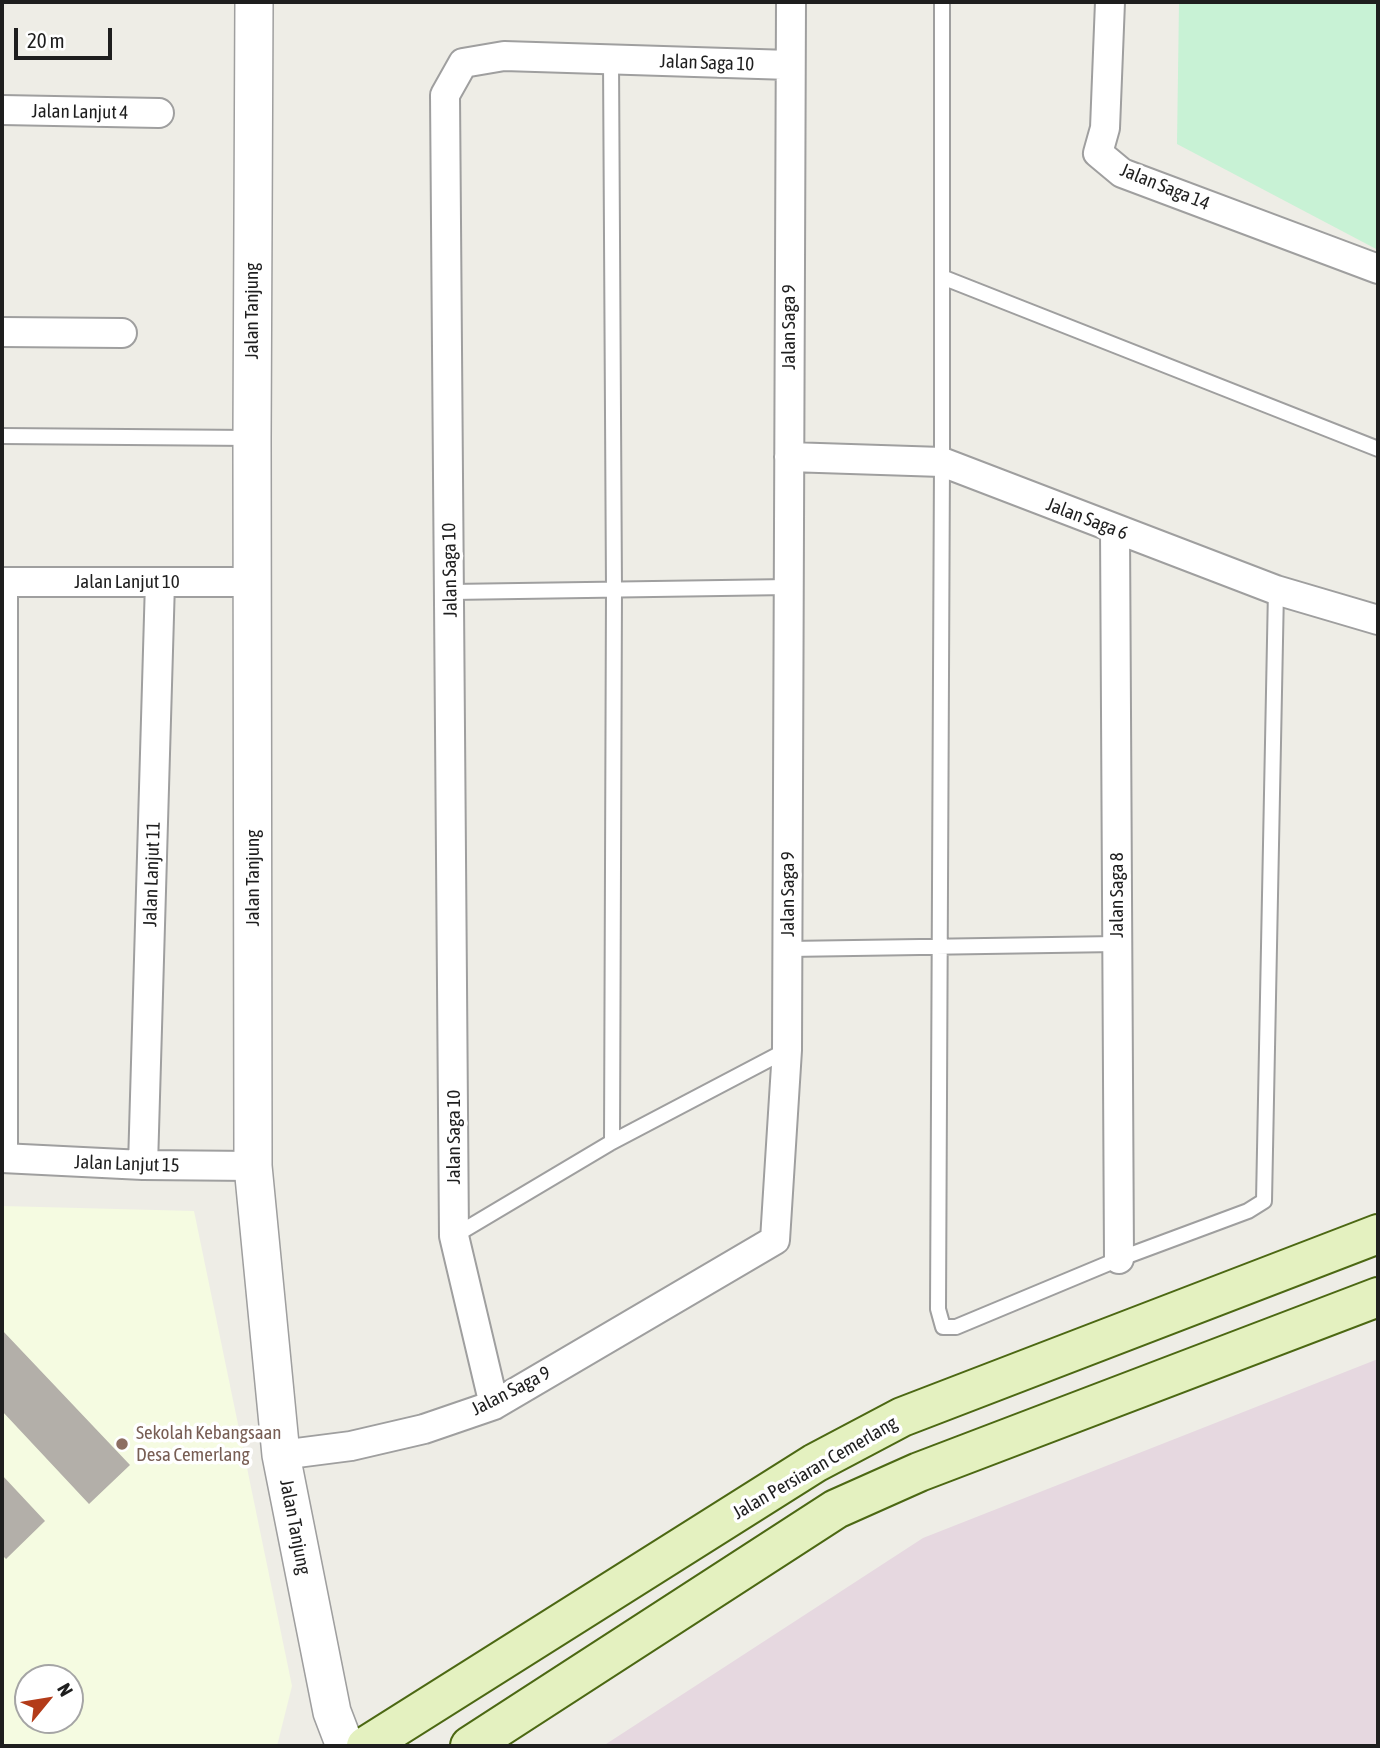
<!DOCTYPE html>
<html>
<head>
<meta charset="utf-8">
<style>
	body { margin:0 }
	#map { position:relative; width:1380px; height:1748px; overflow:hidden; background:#eeede6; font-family:"Asap Condensed",sans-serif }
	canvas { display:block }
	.frame { position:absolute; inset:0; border:4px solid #1e1e1e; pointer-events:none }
	.north { position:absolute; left:14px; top:1664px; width:70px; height:70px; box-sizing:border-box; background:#fff; border:2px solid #a5a5a5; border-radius:50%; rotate:60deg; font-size:19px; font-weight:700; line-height:28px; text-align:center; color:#1e1e1e }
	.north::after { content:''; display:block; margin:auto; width:24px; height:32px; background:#b33b19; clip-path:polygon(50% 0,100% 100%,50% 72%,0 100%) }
	.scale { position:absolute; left:14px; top:28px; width:98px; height:32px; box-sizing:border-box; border:4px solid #1e1e1e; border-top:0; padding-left:9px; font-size:21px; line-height:24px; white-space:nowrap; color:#1e1e1e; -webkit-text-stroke:5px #fff; paint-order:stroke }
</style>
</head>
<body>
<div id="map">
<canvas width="1380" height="1748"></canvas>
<div class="frame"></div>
<div class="north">N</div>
<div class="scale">20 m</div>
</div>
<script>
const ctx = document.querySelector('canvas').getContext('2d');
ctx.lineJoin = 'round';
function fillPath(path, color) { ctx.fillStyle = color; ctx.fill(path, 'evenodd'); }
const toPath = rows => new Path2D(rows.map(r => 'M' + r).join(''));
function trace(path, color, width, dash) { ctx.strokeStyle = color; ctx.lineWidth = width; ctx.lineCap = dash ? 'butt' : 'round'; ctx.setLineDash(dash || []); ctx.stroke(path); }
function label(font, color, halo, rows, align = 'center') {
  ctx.font = font + ' "Asap Condensed",sans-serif'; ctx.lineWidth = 7; ctx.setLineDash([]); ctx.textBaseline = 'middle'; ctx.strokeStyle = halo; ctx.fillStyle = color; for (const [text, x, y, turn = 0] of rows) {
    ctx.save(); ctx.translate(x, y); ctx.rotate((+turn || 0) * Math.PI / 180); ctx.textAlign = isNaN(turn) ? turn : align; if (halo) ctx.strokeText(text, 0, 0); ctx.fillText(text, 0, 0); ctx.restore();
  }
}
const industrial = toPath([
	[1378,1359,1378,1746,603,1746,923,1538]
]);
const education = toPath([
	[2,1206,194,1211,292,1686,277,1746,2,1746],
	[28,1678,70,1678,70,1720,28,1720]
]);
const park = toPath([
	[1179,2,1378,2,1378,250,1177,144]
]);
const building = toPath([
	[2,1330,130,1465,89,1504,2,1411],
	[2,1475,45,1521,6,1559,2,1555]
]);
const service = toPath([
	[942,2,942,462,938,1309,943,1327,956,1327,1119,1259,1248,1211,1264,1201,1276,590],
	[611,60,614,590,612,1142],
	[942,277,1378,449],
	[2,436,252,438],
	[10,582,10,1159],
	[451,592,789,587],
	[788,949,1117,944],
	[454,1236,612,1142,787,1050]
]);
const minor = toPath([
	[1110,2,1105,128,1098,153,1122,173,1378,269],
	[2,110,159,113],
	[2,332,122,333],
	[789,457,942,462,1276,590,1378,620],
	[1115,530,1119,1259],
	[2,582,253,582],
	[2,1158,143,1165,253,1166],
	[143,1165,160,582],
	[494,1405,454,1236,445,95,463,63,504,56,790,65],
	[281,1455,351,1446,424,1429,494,1405,775,1240,787,1050,791,2]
]);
const tertiary = toPath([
	[254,2,252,438,253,1166,281,1455,332,1712,345,1746]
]);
const secondary = toPath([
	[366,1746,815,1463,902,1417,1378,1234],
	[470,1746,836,1509,919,1472,1378,1297]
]);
const markers = [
	[122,1444,7,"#8d6e63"]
];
const streetNames = [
	["Jalan Saga 10",707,63,2],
	["Jalan Lanjut 4",80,112,1],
	["Jalan Saga 14",1165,187,22],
	["Jalan Tanjung",252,311,-90],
	["Jalan Saga 9",789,327,-90],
	["Jalan Saga 6",1087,519,21],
	["Jalan Saga 10",450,570,-91],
	["Jalan Lanjut 10",127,582],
	["Jalan Lanjut 11",152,874,-88],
	["Jalan Tanjung",253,878,-90],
	["Jalan Saga 9",788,894,-90],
	["Jalan Saga 8",1117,895,-90],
	["Jalan Saga 10",454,1137,-90],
	["Jalan Lanjut 15",127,1164,2],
	["Jalan Saga 9",511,1391,-27],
	["Jalan Persiaran Cemerlang",815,1468,-30],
	["Jalan Tanjung",295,1527,79]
];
const educationNames = [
	["Sekolah Kebangsaan",136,1433],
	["Desa Cemerlang",136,1455]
];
fillPath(industrial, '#e6d8e0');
fillPath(education, '#f5fbe1');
fillPath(park, '#c8f2d5');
fillPath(building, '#b3afa9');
trace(service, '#9f9f9f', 18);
trace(minor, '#9f9f9f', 32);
trace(tertiary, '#9f9f9f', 40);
trace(secondary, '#4c6813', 42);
trace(service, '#fff', 14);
trace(minor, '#fff', 28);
trace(tertiary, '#fff', 37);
trace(secondary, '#e4f1c0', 38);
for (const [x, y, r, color] of markers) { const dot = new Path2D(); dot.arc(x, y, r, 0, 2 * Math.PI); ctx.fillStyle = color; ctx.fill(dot); trace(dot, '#fff', 2.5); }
label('19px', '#1e1e1e', '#fff', streetNames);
label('19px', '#785e54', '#fff', educationNames, 'left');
</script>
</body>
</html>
